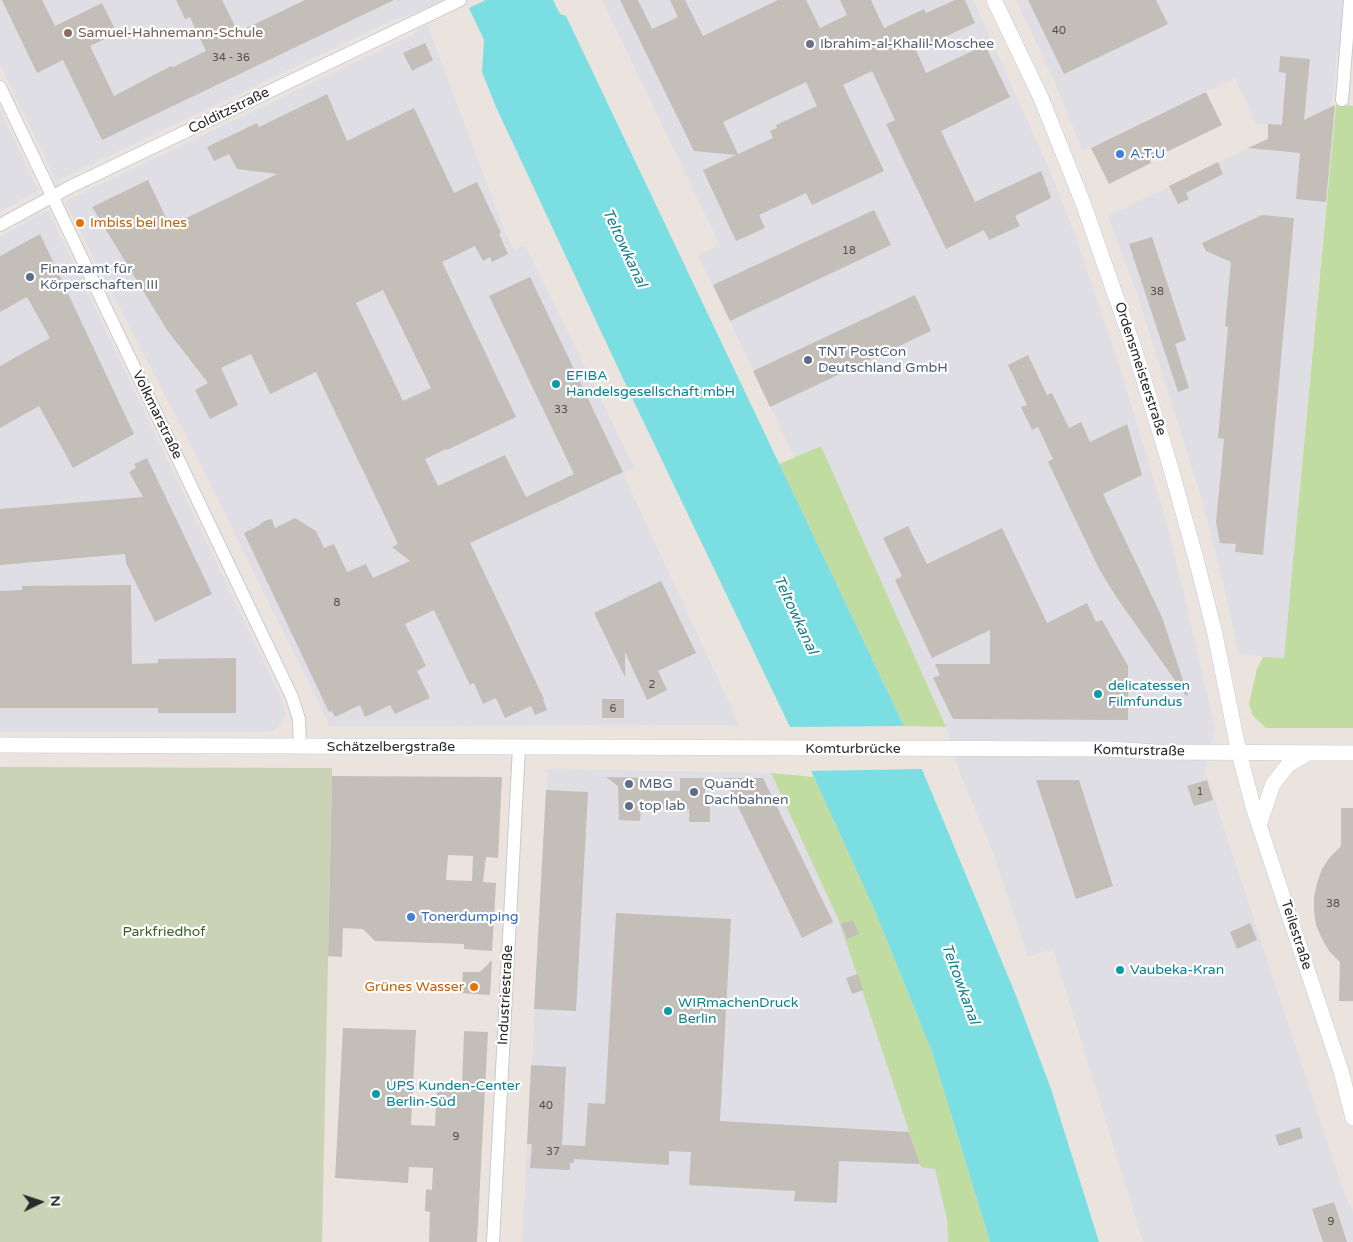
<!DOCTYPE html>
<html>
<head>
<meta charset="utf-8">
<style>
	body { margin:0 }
	#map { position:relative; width:1353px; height:1242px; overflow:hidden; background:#ebe3de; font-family:"Varela Round",sans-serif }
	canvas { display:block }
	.north { position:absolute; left:15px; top:1177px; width:50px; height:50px; -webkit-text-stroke:4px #fff; paint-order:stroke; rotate:86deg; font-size:14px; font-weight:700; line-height:20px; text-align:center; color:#2a2a2a }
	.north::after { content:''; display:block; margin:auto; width:18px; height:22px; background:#2a2a2a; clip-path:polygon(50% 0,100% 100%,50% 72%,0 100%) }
</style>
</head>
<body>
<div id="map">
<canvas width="1353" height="1242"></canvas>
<div class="north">N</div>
</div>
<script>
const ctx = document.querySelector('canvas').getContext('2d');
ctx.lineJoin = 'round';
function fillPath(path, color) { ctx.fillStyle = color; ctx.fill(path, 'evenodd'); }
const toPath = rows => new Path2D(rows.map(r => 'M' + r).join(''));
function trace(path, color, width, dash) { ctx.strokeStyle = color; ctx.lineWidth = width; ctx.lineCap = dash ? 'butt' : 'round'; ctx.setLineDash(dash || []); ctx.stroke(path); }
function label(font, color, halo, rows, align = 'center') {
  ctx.font = font + ' "Varela Round",sans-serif'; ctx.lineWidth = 4.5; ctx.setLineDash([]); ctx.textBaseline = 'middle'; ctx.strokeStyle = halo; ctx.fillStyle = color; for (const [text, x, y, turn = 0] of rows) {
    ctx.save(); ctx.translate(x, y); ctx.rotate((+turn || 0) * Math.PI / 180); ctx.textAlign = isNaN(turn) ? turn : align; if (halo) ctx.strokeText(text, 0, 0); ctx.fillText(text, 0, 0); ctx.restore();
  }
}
const industrial = toPath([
	[0,0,443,0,415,13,393,20,56,181,0,64],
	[602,0,973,0,1048,167,1075,235,1121,372,1168,527,1215,728,1205,771,1329,1148,1346,1198,1353,1210,1353,1242,1143,1242,1053,949,1028,957,991,847,959,771,946,727,821,446,795,458,698,255,720,245],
	[1016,0,1345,0,1341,52,1337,52,1332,101,1332,106,1335,105,1284,659,1239,654,1220,569,1200,493,1138,296,1108,216,1268,139,1268,125,1256,123,1235,78,1083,151,1054,80],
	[427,24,505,232,514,250,525,245,635,469,623,474,738,722,738,727,722,725,330,726,191,445,66,204,68,200,412,35],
	[0,109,38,190,0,212],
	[46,211,49,212,283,702,285,716,280,725,273,731,262,732,0,732,0,237],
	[548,769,771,773,839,921,935,1168,947,1219,948,1242,522,1242]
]);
const green = toPath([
	[1336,105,1353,106,1353,728,1266,728,1253,716,1249,704,1257,669,1263,657,1284,658],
	[821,446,946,727,904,726,779,464],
	[771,773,814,777,875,911,932,1052,990,1242,948,1242,947,1219,935,1169,921,1167,839,921]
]);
const cemetery = toPath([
	[0,767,332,768,322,1242,0,1242]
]);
const water = toPath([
	[465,0,553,0,560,14,566,16,904,726,1015,993,1051,1089,1099,1242,990,1242,932,1052,875,911,814,777,634,402,496,107,482,72,484,40]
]);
const pier = toPath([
	[462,0,486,0,467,9],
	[906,726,924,769,808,771,787,727]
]);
const building = toPath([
	[2,0,42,0,55,26,102,3,117,33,90,46,114,96,171,66,173,67,206,51,190,17,185,19,176,0,222,0,238,32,305,0,394,0,102,140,63,60,37,73],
	[620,0,638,0,652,29,678,17,670,0,685,0,703,36,778,0,806,0,820,28,847,15,840,0,871,0,884,28,924,9,926,13,955,0,965,0,975,23,916,50,926,73,985,45,1010,97,941,131,975,202,1041,171,1051,198,1015,216,1020,226,989,240,984,230,946,249,886,124,895,120,872,71,843,85,884,171,812,205,806,193,759,215,765,228,736,241,703,170,736,155,694,151],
	[806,82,817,106,776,125,777,128,770,131,773,138,738,154,723,122],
	[1028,0,1156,0,1168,24,1064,74],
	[425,43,433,60,412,71,403,53],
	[1280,56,1310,59,1304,120,1335,105,1326,202,1296,199,1300,153,1248,148,1268,139,1268,124,1282,125,1286,73,1279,72],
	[1206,92,1222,125,1150,160,1151,163,1109,184,1091,148],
	[327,94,347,141,414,108,454,193,477,182,501,233,499,234,508,254,492,262,490,257,483,261,475,246,442,262,516,417,447,450,446,449,425,459,438,486,505,455,526,497,574,474,489,296,530,277,623,472,470,543,544,699,543,700,547,710,535,715,531,706,505,718,496,698,483,704,474,683,470,685,434,610,405,624,426,666,417,671,430,698,395,714,390,705,365,717,360,705,335,717,332,711,329,712,244,533,258,526,264,521,272,519,275,528,295,518,316,531,324,548,334,544,347,572,366,564,373,578,410,561,392,547,398,544,316,372,270,394,251,354,221,368,238,405,210,419,195,390,208,383,167,330,92,207,148,180,170,226,277,174,237,169,229,154,214,161,207,147,257,123,259,127],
	[383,290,431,388,403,401,356,303],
	[1218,162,1223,174,1186,193,1189,199,1178,204,1169,186],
	[874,210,891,245,730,321,713,285],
	[1262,215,1294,218,1263,555,1235,552,1236,544,1220,543,1216,522,1224,439,1218,438,1228,327,1225,326,1231,262,1206,251,1202,243],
	[40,234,134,434,73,468,39,406,0,428,0,366,50,338,27,297,0,312,0,256],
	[1152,237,1186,340,1175,344,1189,388,1178,392,1129,244],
	[915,295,931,331,770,407,753,371],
	[1028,355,1047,395,1052,393,1069,428,1081,422,1090,442,1127,424,1142,475,1103,494,1162,617,1188,695,1186,696,1117,598,1099,569,1048,462,1053,459,1038,427,1032,430,1021,407,1027,405,1008,365],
	[147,458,212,594,155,622,126,563,125,554,0,565,0,509,143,497,129,472,136,468,134,464],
	[908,526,927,564,1002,528,1047,623,1087,603,1096,622,1102,620,1128,666,1128,720,953,719,933,678,940,675,935,664,990,664,990,630,932,658,895,580,902,576,883,538],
	[661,581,696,653,658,671,667,690,647,700,625,652,625,677,594,613],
	[131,585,132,664,158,663,158,659,236,658,236,713,158,713,158,708,0,708,0,591,22,590,22,586],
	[602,699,624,699,624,718,602,718],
	[332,776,502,777,498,858,486,857,483,882,496,883,492,951,464,949,464,944,375,941,363,929,343,928,342,957,328,956],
	[448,855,473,856,472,881,446,880],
	[606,777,650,778,650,791,680,791,680,778,705,778,705,807,710,800,710,822,689,822,689,809,641,808,640,821,619,820,618,786],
	[724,778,763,778,833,922,802,938],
	[1036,780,1079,780,1113,886,1076,899],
	[1207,780,1213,800,1194,806,1187,786],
	[546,790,588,792,576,1011,534,1009],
	[1341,808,1353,808,1353,1001,1339,1001,1340,962,1329,951,1322,939,1316,925,1314,911,1314,897,1317,883,1322,869,1330,857,1341,846],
	[616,913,731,919,720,1121,909,1132,920,1164,839,1161,837,1203,794,1201,795,1191,689,1185,691,1152,669,1151,669,1165,574,1159,574,1163,570,1163,570,1170,530,1168,532,1144,527,1144,531,1065,566,1067,562,1145,585,1146,588,1103,605,1104],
	[853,920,859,934,847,939,841,924],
	[1250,923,1257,940,1237,949,1230,932],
	[492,960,490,995,461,993,463,972,480,972],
	[858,974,863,990,852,994,846,978],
	[343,1028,416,1030,411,1125,435,1126,437,1083,462,1084,464,1031,488,1032,477,1242,429,1242,430,1212,425,1211,426,1189,432,1190,433,1168,409,1167,408,1183,335,1178],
	[1300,1127,1303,1138,1279,1146,1275,1135],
	[1334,1202,1347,1242,1323,1242,1312,1209]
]);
const minor = toPath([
	[0,87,292,697,299,719,300,747],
	[1342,100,1350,0],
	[0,225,70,187,460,0],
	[493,1242,519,747]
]);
const tertiary = toPath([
	[994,0,1041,98,1083,203,1135,351,1169,462,1196,559,1215,634,1239,753,1254,810,1341,1071,1353,1118],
	[0,745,1111,749,1153,752,1353,753],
	[1259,825,1273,784,1288,765,1306,754]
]);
const markers = [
	[68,33,5,"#8d6e63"],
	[810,44,5,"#6b7280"],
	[1120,154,5,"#3f7fe0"],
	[80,223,5,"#e8710a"],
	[30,277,5,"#5c6f8a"],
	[808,360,5,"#5c6f8a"],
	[556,384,5,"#0f9aa8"],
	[1098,694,5,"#0f9aa8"],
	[629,784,5,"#5c6f8a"],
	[694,792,5,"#5c6f8a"],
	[629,806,5,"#5c6f8a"],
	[411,917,5,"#3f7fe0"],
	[1120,970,5,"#0f9aa8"],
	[474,987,5,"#e8710a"],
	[668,1011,5,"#0f9aa8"],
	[376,1094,5,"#0f9aa8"]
];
const numberNames = [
	["40",1059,31],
	["34 - 36",231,58],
	["18",849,251],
	["38",1157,292],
	["33",561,410],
	["8",337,603],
	["2",652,685],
	["6",613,709],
	["1",1200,792],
	["38",1333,904],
	["40",546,1106],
	["9",456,1137],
	["37",553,1152],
	["9",1331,1222]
];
const educationNames = [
	["Samuel-Hahnemann-Schule",78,33]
];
const worshipNames = [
	["Ibrahim-al-Khalil-Moschee",820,44]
];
const streetNames = [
	["Colditzstraße",229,111,-26],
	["Ordensmeisterstraße",1140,369,72],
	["Volkmarstraße",157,415,64],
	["Schätzelbergstraße",391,747],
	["Komturbrücke",853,749],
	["Komturstraße",1139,751,1],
	["Teilestraße",1296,935,72],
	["Industriestraße",506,995,-87]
];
const shopNames = [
	["A.T.U",1130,154],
	["Tonerdumping",421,917]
];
const foodNames = [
	["Imbiss bei Ines",90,223],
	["Grünes Wasser",464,987,"right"]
];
const serviceNames = [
	["Finanzamt für",40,269],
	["Körperschaften III",40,285],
	["TNT PostCon",818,352],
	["Deutschland GmbH",818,368],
	["MBG",639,784],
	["Quandt",704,784],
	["Dachbahnen",704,800],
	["top lab",639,806]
];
const cultureNames = [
	["EFIBA",566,376],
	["Handelsgesellschaft mbH",566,392],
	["delicatessen",1108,686],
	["Filmfundus",1108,702],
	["Vaubeka-Kran",1130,970],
	["WIRmachenDruck",678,1003],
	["Berlin",678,1019],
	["UPS Kunden-Center",386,1086],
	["Berlin-Süd",386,1102]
];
const parkNames = [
	["Parkfriedhof",164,932]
];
const waterNames = [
	["Teltowkanal",624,248,65],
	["Teltowkanal",795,615,65],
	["Teltowkanal",960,984,70]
];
fillPath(industrial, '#dedee4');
fillPath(green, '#c1dca0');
fillPath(cemetery, '#cbd3b7');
fillPath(water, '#7bdee3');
fillPath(pier, '#ebe3de');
fillPath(building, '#c4beb9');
trace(minor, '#c5cbd3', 14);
trace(tertiary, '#c5cbd3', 16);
trace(minor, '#fff', 12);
trace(tertiary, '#fff', 15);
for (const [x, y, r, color] of markers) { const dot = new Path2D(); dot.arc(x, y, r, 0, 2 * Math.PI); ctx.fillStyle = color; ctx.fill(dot); trace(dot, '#fff', 2); }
label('11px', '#504f4e', null, numberNames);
label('14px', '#785e54', '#fff', educationNames, 'left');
label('14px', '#5b616d', '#fff', worshipNames, 'left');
label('14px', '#2a2a2a', '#fff', streetNames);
label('14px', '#366cbe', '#fff', shopNames, 'left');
label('14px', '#c56008', '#fff', foodNames, 'left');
label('14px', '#4e5e75', '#fff', serviceNames, 'left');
label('14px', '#0d838f', '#fff', cultureNames, 'left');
label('14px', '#3c6121', '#fff', parkNames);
label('italic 15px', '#1a808f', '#fff', waterNames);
</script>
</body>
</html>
